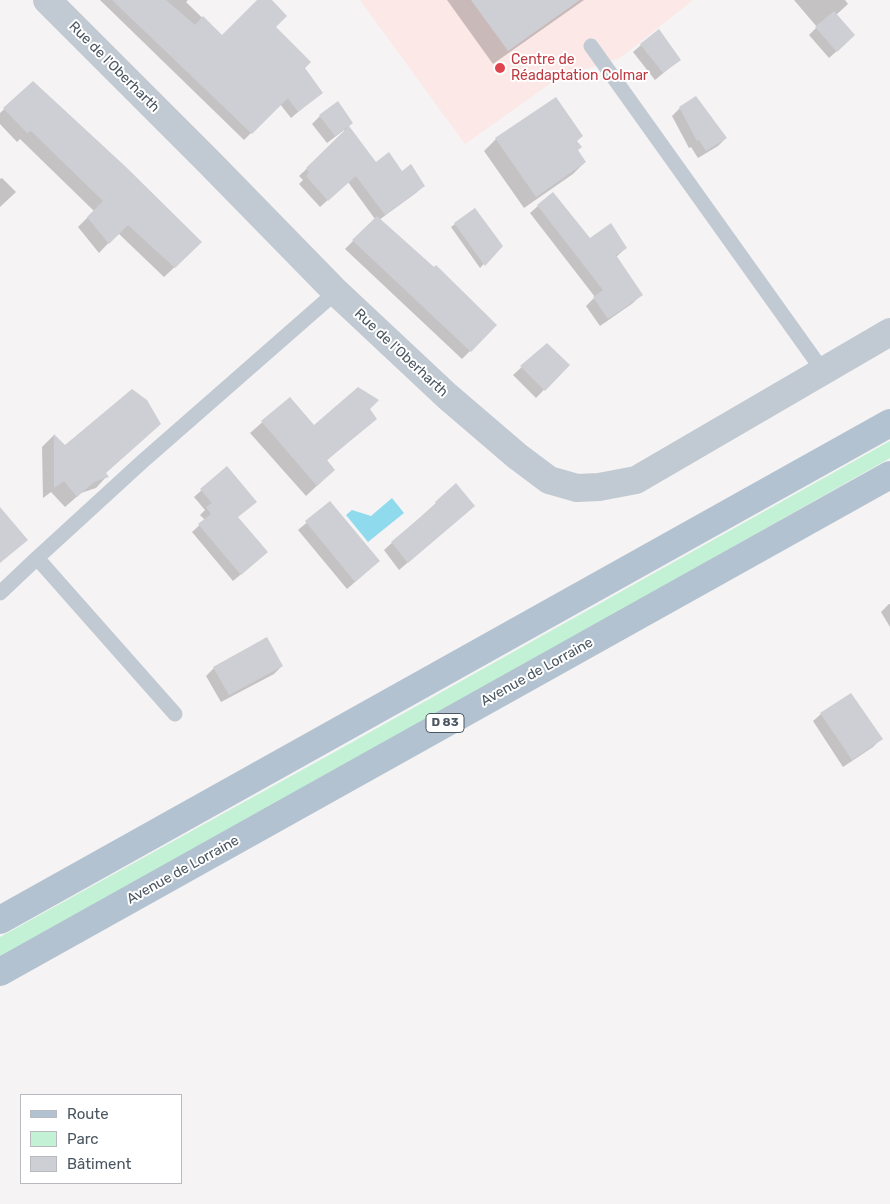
<!DOCTYPE html>
<html>
<head>
<meta charset="utf-8">
<style>
	body { margin:0 }
	#map { position:relative; width:890px; height:1204px; overflow:hidden; background:#f5f3f3; font-family:Rubik,sans-serif }
	canvas { display:block }
	.legend { position:absolute; left:20px; top:1094px; width:162px; height:90px; box-sizing:border-box; background:#fff; border:1px solid #b7bbc0; margin:0; padding:6px 9px; list-style:none; font-size:15px; color:#4a5661 }
	.legend li { display:flex; align-items:center; gap:10px; height:25px }
	.legend b { width:25px; border:1px solid #b7bbc0 }
</style>
</head>
<body>
<div id="map">
<canvas width="890" height="1204"></canvas>
<ul class="legend">
<li><b style="height:6px;background:#b3c2d1"></b>Route</li>
<li><b style="height:14px;background:#c3f1d5"></b>Parc</li>
<li><b style="height:14px;background:#cdcfd5"></b>Bâtiment</li>
</ul>
</div>
<script>
const ctx = document.querySelector('canvas').getContext('2d');
ctx.lineJoin = 'round';
function fillPath(path, color) { ctx.fillStyle = color; ctx.fill(path, 'evenodd'); }
const toPath = rows => new Path2D(rows.map(r => 'M' + r).join(''));
function trace(path, color, width, dash) { ctx.strokeStyle = color; ctx.lineWidth = width; ctx.lineCap = dash ? 'butt' : 'round'; ctx.setLineDash(dash || []); ctx.stroke(path); }
function label(font, color, halo, rows, align = 'center') {
  ctx.font = font + ' Rubik,sans-serif'; ctx.lineWidth = 4; ctx.setLineDash([]); ctx.textBaseline = 'middle'; ctx.strokeStyle = halo; ctx.fillStyle = color; for (const [text, x, y, turn = 0] of rows) {
    ctx.save(); ctx.translate(x, y); ctx.rotate((+turn || 0) * Math.PI / 180); ctx.textAlign = isNaN(turn) ? turn : align; if (halo) ctx.strokeText(text, 0, 0); ctx.fillText(text, 0, 0); ctx.restore();
  }
}
const medical = toPath([
	[360,0,693,0,620,58,558,78,465,144]
]);
const green = toPath([
	[890,441,890,458,0,961,0,937,331,754]
]);
const water = toPath([
	[392,498,404,513,368,542,346,515,352,510,371,516]
]);
const shadow = toPath([
	[100,0,188,0,186,2,222,37,259,0,270,0,274,27,322,92,291,118,280,104,244,140],
	[447,0,584,0,493,64],
	[794,0,845,0,848,4,836,15,846,43,829,58,809,35,817,27],
	[641,45,679,60,655,80,633,52],
	[33,83,191,252,164,277,118,233,99,253,78,227,94,211,20,139,17,142,0,124,0,113],
	[680,108,726,138,718,146,698,158,691,147,689,148,672,116],
	[320,116,352,123,348,127,376,164,401,172,424,185,416,193,379,220,496,325,462,359,345,249,375,219,348,182,320,207,299,184,303,180,299,176,346,132,344,130,327,143,312,124],
	[496,139,576,141,577,151,585,162,573,174,524,208,484,151],
	[2,178,16,192,0,207,0,179],
	[538,206,590,240,626,248,616,257,641,295,633,303,600,326,586,306,595,297,530,213],
	[455,224,501,246,480,268,451,227],
	[547,344,568,365,536,398,513,375],
	[290,398,314,426,368,409,375,419,326,461,322,481,306,496,250,433],
	[160,424,105,473,107,476,96,488,81,493,65,507,51,492,43,498,42,447,54,435,65,447],
	[226,468,237,518,259,559,233,581,192,532,205,520,200,515,205,510,194,497],
	[456,485,474,506,399,570,384,550],
	[330,503,370,569,347,589,298,530],
	[889,604,890,604,890,627,881,612],
	[282,666,274,674,221,702,206,676,214,668],
	[821,714,881,739,873,747,843,767,813,721]
]);
const building = toPath([
	[112,0,166,0,195,25,203,16,222,35,257,0,272,0,287,16,276,27,311,62,305,68,323,93,298,112,288,98,252,134],
	[471,0,580,0,508,51],
	[834,11,855,35,837,52,815,27],
	[659,29,681,60,663,73,640,44],
	[33,81,126,167,202,242,175,268,128,225,109,244,87,217,103,201,31,131,27,133,3,108],
	[696,96,727,138,706,151,699,140,697,141,679,107],
	[556,97,583,136,577,141,582,147,578,150,586,162,536,197,495,138],
	[338,101,353,123,335,136,319,115],
	[349,126,376,162,389,152,402,171,411,164,425,186,385,215,356,176,328,201,306,176,309,172,306,168],
	[553,192,590,238,611,223,627,248,616,255,643,295,608,319,593,297,603,290,537,205],
	[475,208,503,246,485,266,454,223],
	[377,216,434,267,436,265,497,325,471,352,352,240],
	[547,343,570,365,545,391,520,366],
	[358,387,379,400,370,409,377,419,327,460,335,470,317,486,261,421,290,397,314,425],
	[132,389,147,400,161,424,106,473,109,477,94,482,77,497,64,481,54,488,54,434,65,445],
	[227,466,257,502,238,517,268,552,241,575,198,524,211,514,206,507,212,503,200,489],
	[456,483,475,506,408,563,391,542,436,504,435,502],
	[330,501,380,561,355,582,305,521],
	[0,507,28,540,0,563],
	[267,637,283,666,229,695,213,667],
	[851,693,883,739,852,760,820,713]
]);
const service = toPath([
	[591,46,823,371],
	[0,593,37,558],
	[175,714,37,558,143,461,336,292]
]);
const minor = toPath([
	[47,0,209,162,336,292,447,396,517,456,549,480,577,488,599,487,636,480,890,332]
]);
const primary = toPath([
	[0,920,890,423],
	[0,972,890,475]
]);
const markers = [
	[500,68,6,"#e0444e"]
];
const shields = [
	[445,723,38]
];
const shieldNames = [
	["D 83",445,723]
];
const healthNames = [
	["Centre de",511,60],
	["Réadaptation Colmar",511,76]
];
const streetNames = [
	["Rue de l'Oberharth",114,67,45],
	["Rue de l'Oberharth",401,353,43],
	["Avenue de Lorraine",537,672,-29],
	["Avenue de Lorraine",183,870,-29]
];
fillPath(medical, '#fce8e6');
fillPath(green, '#c3f1d5');
fillPath(water, '#90daee');
fillPath(shadow, '#0003');
fillPath(building, '#cdcfd5');
trace(service, '#c1cad2', 15);
trace(minor, '#c1cad2', 28);
trace(primary, '#b3c2d1', 28);
for (const [x, y, r, color] of markers) { const dot = new Path2D(); dot.arc(x, y, r, 0, 2 * Math.PI); ctx.fillStyle = color; ctx.fill(dot); trace(dot, '#fff', 2); }
for (const [x, y, w] of shields) { const box = new Path2D(); box.roundRect(x - w / 2, y - 9.5, w, 19, 4); ctx.fillStyle = '#fff'; ctx.fill(box); trace(box, '#4a5661', 1); }
label('bold 12px', '#4a5661', null, shieldNames);
label('14px', '#be3a42', '#fff', healthNames, 'left');
label('14px', '#4a5661', '#fff', streetNames);
</script>
</body>
</html>
